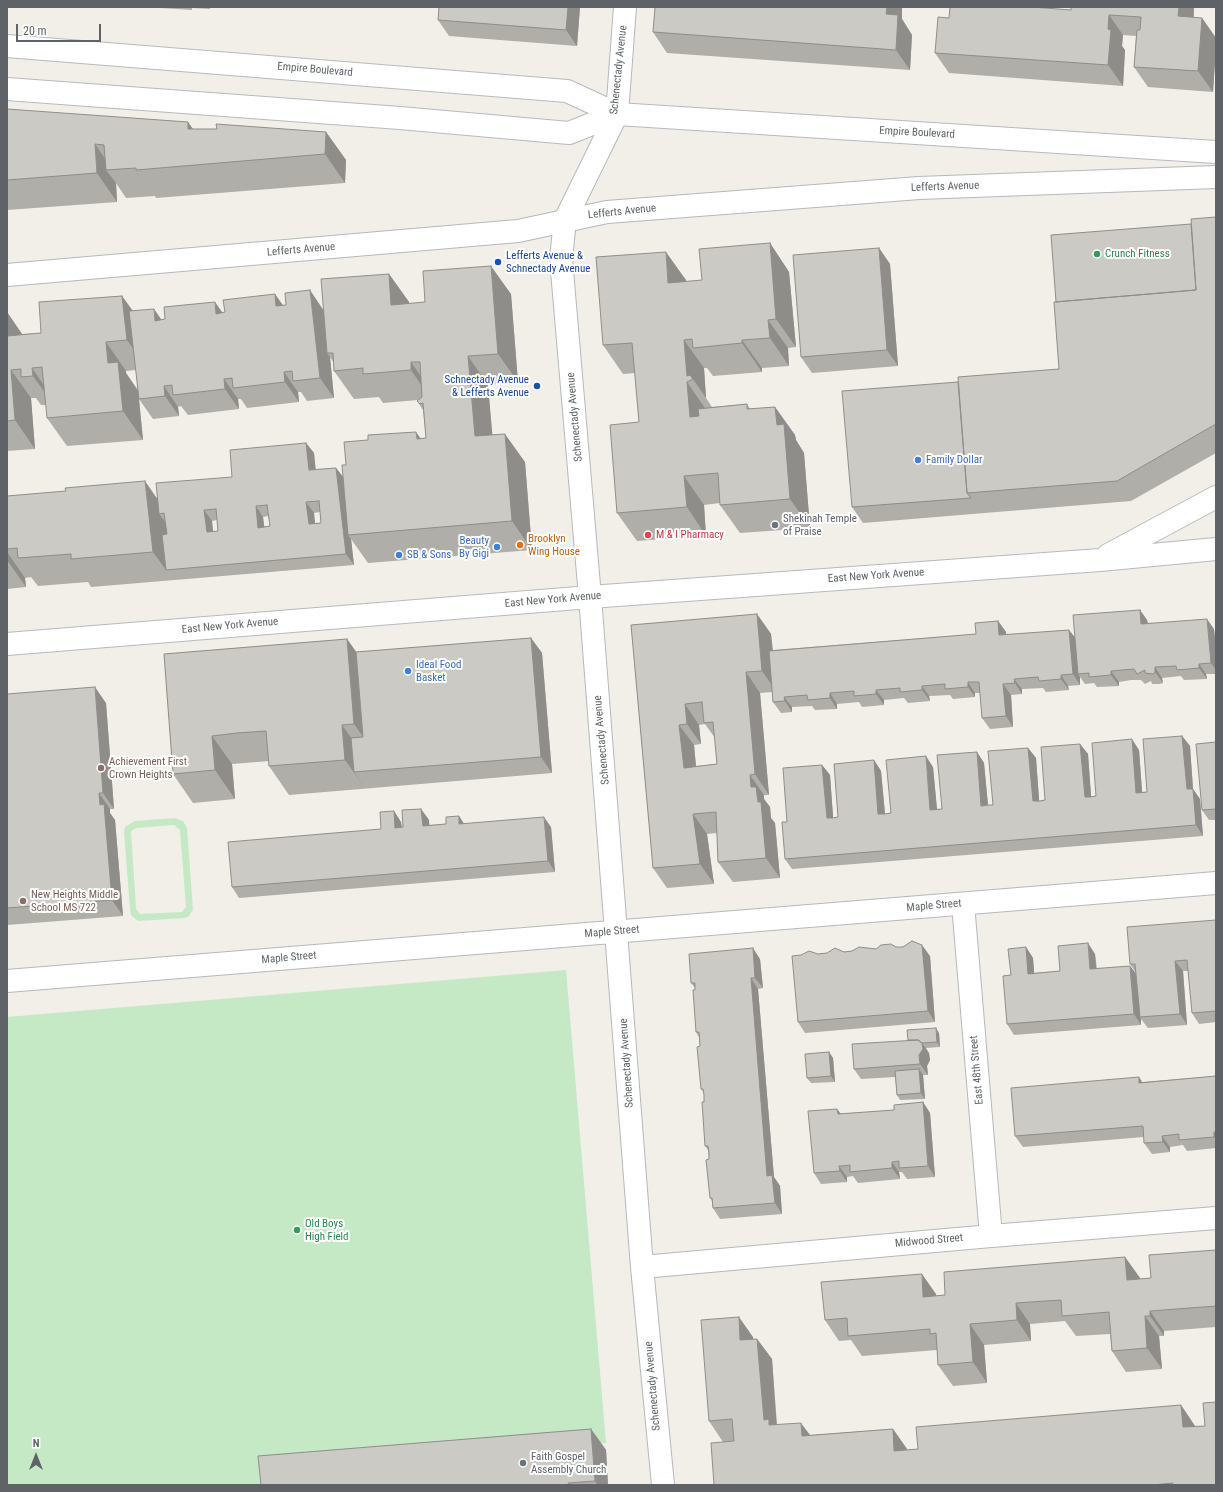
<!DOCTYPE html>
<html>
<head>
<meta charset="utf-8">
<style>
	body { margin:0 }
	#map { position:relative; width:1223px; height:1492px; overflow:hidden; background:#f1efe8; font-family:"Roboto Condensed",sans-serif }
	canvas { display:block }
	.frame { position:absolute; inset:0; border:8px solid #5f6368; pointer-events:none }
	.north { position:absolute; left:16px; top:1436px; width:40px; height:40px; -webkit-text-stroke:3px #fff; paint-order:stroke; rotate:0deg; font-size:11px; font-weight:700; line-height:16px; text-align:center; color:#5f6368 }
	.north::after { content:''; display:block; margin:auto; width:14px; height:18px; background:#5f6368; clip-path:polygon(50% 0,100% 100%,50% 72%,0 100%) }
	.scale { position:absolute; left:16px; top:24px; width:85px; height:18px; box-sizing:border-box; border:2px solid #5f6368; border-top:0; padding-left:5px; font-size:12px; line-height:14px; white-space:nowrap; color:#5f6368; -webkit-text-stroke:3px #fff; paint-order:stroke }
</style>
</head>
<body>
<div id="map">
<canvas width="1223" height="1492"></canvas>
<div class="frame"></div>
<div class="north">N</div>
<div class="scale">20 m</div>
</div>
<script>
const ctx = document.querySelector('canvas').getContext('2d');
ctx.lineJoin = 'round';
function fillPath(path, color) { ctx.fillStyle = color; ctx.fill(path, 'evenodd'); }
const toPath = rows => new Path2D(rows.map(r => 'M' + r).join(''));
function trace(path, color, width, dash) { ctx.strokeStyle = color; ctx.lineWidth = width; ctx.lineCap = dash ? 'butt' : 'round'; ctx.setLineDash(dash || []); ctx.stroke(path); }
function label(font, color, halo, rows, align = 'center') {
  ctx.font = font + ' "Roboto Condensed",sans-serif'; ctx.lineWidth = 4; ctx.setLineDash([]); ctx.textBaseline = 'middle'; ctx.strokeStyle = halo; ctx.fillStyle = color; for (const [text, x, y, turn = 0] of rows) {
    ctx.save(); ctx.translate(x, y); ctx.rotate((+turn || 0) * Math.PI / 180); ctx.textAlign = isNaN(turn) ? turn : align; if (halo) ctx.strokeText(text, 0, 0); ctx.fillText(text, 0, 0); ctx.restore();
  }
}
const green = toPath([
	[175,818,183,821,187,828,193,910,188,917,184,918,138,921,131,915,130,909,124,832,125,827,135,821],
	[174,825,180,830,186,907,182,912,140,914,136,909,131,831,136,828],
	[566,970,606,1443,268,1473,269,1485,7,1485,7,1017]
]);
const minor = toPath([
	[625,7,617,114,565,220,561,259,590,597,642,1267,663,1485],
	[7,275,518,231,607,212,919,188,1216,177],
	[963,904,991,1236],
	[7,981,1216,883],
	[642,1267,991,1236,1216,1218]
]);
const secondary = toPath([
	[7,46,567,91,617,114,1216,152],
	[7,89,400,118,569,133,617,114],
	[1108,555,1216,497],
	[7,644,590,597,1100,560,1216,549]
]);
const wall = toPath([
	[145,7,210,7,210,9,192,8,192,10],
	[439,7,580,7,577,46,449,36,438,20],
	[655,7,902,7,902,19,912,35,910,70,667,53,653,32],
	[1071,7,1216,7,1216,8,1194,7,1194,18,1202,18,1216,38,1216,47,1213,92,1148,87,1134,67,1136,36,1123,35,1122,46,1125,50,1123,86,949,73,935,53,949,18,1071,10],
	[7,109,193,129,326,132,346,160,345,183,156,198,155,196,126,198,116,183,117,202,7,210],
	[1216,217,1216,453,1131,501,863,523,852,507,958,382,1059,369,1056,302,1191,224],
	[770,243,789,272,796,347,788,348,789,366,762,368,762,372,713,376,707,368,704,368,706,398,712,407,747,404,750,409,775,407,795,435,796,440,804,453,810,528,740,533,720,505,720,503,704,505,706,536,637,541,617,513,639,422,635,373,623,374,603,345,686,280,686,282,702,280],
	[879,248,890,264,898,366,812,373,801,357],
	[389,274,409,302,409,304,511,294,518,382,488,385,492,435,525,462,532,550,368,563,351,539,354,565,91,587,88,582,38,586,31,577,25,578,26,587,7,589,7,496,158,499,232,477,306,443,314,453,315,470,336,468,343,477,346,465,421,438,426,438,423,410,417,401,418,400,383,403,379,397,354,399,334,371,334,363,330,357,334,398,307,401,301,392,298,392,299,402,247,408,241,399,238,399,239,409,188,415,181,406,178,407,179,416,153,419,139,399,139,397,143,440,67,446,47,418,46,405,41,405,36,398,31,398,35,449,7,451,7,312,22,334,41,333,122,296,133,311,162,320,225,312,275,294,283,306,323,309],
	[136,370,138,390,126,373,126,371],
	[320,512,321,523,315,523,314,513],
	[268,516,270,526,264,527,263,517],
	[217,520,218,531,213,531,212,521],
	[1140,610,1147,620,1148,623,1214,629,1216,648,1216,674,1206,674,1207,679,1184,680,1181,676,1162,678,1163,683,1160,684,1152,684,1151,681,1145,684,1141,680,1131,680,1119,682,1119,686,1097,687,1094,683,1085,684,1080,677,1080,685,1068,686,1069,690,1046,692,1043,688,1022,689,1022,694,1011,695,1013,727,990,729,982,718,980,693,975,693,975,697,953,699,950,695,929,696,930,701,908,703,904,698,884,700,884,705,862,707,859,702,837,704,837,709,815,710,812,706,792,707,792,712,781,713,773,702,772,692,760,693,769,795,764,795,764,799,770,807,771,818,775,823,780,878,733,882,718,862,717,833,707,834,714,884,667,888,653,868,631,625,757,614,771,634,773,650,976,634,998,621,1006,632,1006,635,1069,630,1075,638],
	[705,724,715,738,717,764,696,766,694,745,701,744,699,725],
	[531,638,542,653,552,773,289,795,269,766,269,761,257,762,232,764,235,799,193,803,173,774,164,654,347,639,356,652],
	[7,694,106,703,114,809,110,809,110,813,115,820,123,916,7,925],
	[1182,736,1190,746,1193,789,1200,799,1203,836,792,869,785,859,787,822,822,765,830,775,833,818,838,817,874,760,881,771,885,814,891,813,933,767,937,809,942,809,977,752,984,763,988,805,993,805,1028,748,1036,758,1039,801,1045,800,1080,744,1088,754,1091,797,1096,796,1139,750,1142,792,1147,792],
	[1216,742,1216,820,1209,820,1202,810],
	[421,809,429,820,429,825,446,824,459,816,464,824,551,827,555,872,239,898,232,887,381,829,394,811,401,822,402,827,403,827],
	[1216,920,1216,1022,1199,1024,1192,1013,1188,971,1183,971,1187,1025,1148,1028,1141,1019,1141,1025,1014,1035,1007,1024,1011,975,1026,947,1033,958,1034,973,1060,971,1095,954,1097,969,1130,966,1136,975,1136,973,1130,964],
	[896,947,930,956,935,1022,805,1033,798,1022,818,954],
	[760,959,763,988,758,989,774,1177,780,1186,782,1214,720,1219,713,1208,712,1201,710,1198,709,1159,708,1150,705,1146,704,1093,701,1089,700,1046,699,1037,696,1032,695,990,695,988,691,983],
	[939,1033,940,1047,926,1048,929,1053,930,1060,927,1066,928,1075,923,1075,925,1099,900,1100,897,1095,895,1077,861,1079,854,1069,908,1040],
	[829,1052,833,1058,835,1082,811,1083,807,1078],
	[1216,1076,1216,1148,1187,1151,1183,1145,1170,1147,1170,1152,1152,1154,1144,1143,1144,1137,1023,1147,1015,1136,1142,1082],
	[923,1102,930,1113,935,1177,907,1179,902,1172,899,1172,900,1179,858,1183,853,1176,847,1177,847,1182,821,1184,814,1173,841,1114,894,1110],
	[1216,1250,1216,1327,1164,1331,1164,1336,1159,1336,1162,1369,1126,1372,1112,1351,1110,1334,1076,1336,1065,1321,1030,1324,1031,1341,984,1345,987,1383,953,1386,938,1365,937,1350,862,1356,851,1340,839,1341,825,1320,936,1294,936,1296,945,1295,1125,1257,1140,1278,1140,1279,1151,1278],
	[753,1337,753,1339,757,1339,772,1359,777,1424,810,1435,893,1429,907,1449,907,1450,918,1449,1181,1405,1195,1426,1216,1485,714,1485,734,1441,723,1442,709,1421],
	[591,1429,606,1450,608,1485,261,1485]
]);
const shadedWall = toPath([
	[568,7,580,7,577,46,566,30],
	[887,7,902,7,902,19,912,35,910,70,896,50,886,14],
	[1179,7,1194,7,1192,37,1178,16],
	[1109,15,1123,35,1122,46,1125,50,1123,86,1108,65,1108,29],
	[1202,18,1216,38,1216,47,1213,92,1198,71],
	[188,122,208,150,188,129],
	[326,132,346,160,345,183,325,154],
	[95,144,112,169,106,170,116,183,117,202,97,173],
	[770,243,789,272,796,347,776,319],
	[879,248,890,264,898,366,887,350],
	[666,252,686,280,688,312,668,283],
	[491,266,511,294,518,382,498,354],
	[389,274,409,302,411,334,391,305],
	[310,290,324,311,327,353,330,357,334,398,320,378],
	[275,294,289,314,276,306],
	[122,296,142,324,147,369,127,340],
	[215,302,229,322,216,314],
	[154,309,168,329,155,321],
	[7,312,22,334,7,339],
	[768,320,788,348,789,366,770,338],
	[684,340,704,368,706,398,693,379,687,376],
	[742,340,762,368,762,372,742,343],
	[106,342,126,371,126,373,138,391,143,440,123,411,108,363],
	[468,356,488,385,495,464,475,436],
	[411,362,431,391,431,399,411,370],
	[32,368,52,397,53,404,33,376],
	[11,370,31,398,35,449,15,420],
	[284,372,298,392,299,402,285,382],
	[224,379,238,399,239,409,225,389],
	[687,382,707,411,710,445,690,417],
	[164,386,178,407,179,416,165,396],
	[775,407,795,435,796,440,804,453,810,528,790,499,777,425],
	[416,432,436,460,417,439],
	[505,434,525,462,532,550,512,521],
	[306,443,314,453,317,481,309,470],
	[336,468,344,478,348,535,351,539,354,565,346,554],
	[684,476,704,505,706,536,687,507],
	[145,481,165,510,164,513,159,514,167,524,172,569,166,570,153,552],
	[306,502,314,513,316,535,309,524],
	[256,506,263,517,266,539,258,528],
	[204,510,212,521,214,542,207,532],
	[7,552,25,578,26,587,7,560],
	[1140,610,1147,620,1149,634,1141,624],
	[757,614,771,634,776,691,762,671],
	[1207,619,1214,629,1216,648,1216,670,1211,663],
	[998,621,1006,632,1007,646,999,635],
	[1069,630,1077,640,1078,674,1080,677,1080,685,1073,674],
	[531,638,542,653,552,773,541,757],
	[347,639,367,667,374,752,354,724],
	[1199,664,1206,674,1207,679,1199,668],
	[1155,667,1162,678,1163,683,1155,672],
	[1111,671,1119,682,1119,686,1111,675],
	[746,672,760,693,769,795,755,774],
	[1061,675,1068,686,1069,690,1061,679],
	[1014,679,1022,689,1022,694,1015,683],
	[968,682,975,693,975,697,968,687],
	[1003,684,1011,695,1013,727,1006,716],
	[922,686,929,696,930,701,922,690],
	[95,687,106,703,114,809,103,793],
	[876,690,884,700,884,705,876,694],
	[830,693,837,704,837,709,830,698],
	[784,697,792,707,792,712,785,701],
	[685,704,699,725,701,744,687,724],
	[342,725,362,753,354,772,365,788,345,760],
	[679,725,694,745,698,788,684,768],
	[212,736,232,764,235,799,215,770],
	[1182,736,1190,746,1193,789,1200,799,1203,836,1196,825,1187,789],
	[1132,739,1139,750,1143,804,1136,793],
	[1080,744,1088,754,1092,808,1085,797],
	[1028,748,1036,758,1040,812,1033,801],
	[977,752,984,763,989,816,981,806],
	[926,756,933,767,938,820,930,810],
	[874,760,881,771,886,825,878,814],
	[822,765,830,775,834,829,827,818],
	[750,775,764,795,764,799,770,807,771,818,775,823,780,878,766,858,758,802,751,787],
	[99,793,110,809,110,813,115,820,123,916,112,900],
	[421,809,429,820,430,836,423,826],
	[394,811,401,822,403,839,395,828],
	[693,814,707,834,714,884,700,864],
	[459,816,466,827,459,824],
	[544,817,551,827,555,872,548,861],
	[1088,943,1095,954,1097,980,1090,969],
	[922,945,930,956,935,1022,928,1011],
	[1026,947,1033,958,1035,984,1028,974],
	[753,948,760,959,763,988,755,978],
	[1175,961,1183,971,1187,1025,1180,1014],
	[1130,966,1138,976,1140,1017,1141,1019,1141,1025,1134,1014],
	[751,978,758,989,774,1177,780,1186,782,1214,775,1203,767,1176],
	[936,1028,939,1033,940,1047,937,1042],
	[922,1043,929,1053,930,1060,927,1066,928,1075,920,1064,919,1055],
	[829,1052,833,1058,835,1082,831,1076],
	[919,1069,923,1075,925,1099,921,1093],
	[1139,1077,1146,1088,1139,1083],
	[923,1102,930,1113,935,1177,928,1166],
	[837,1109,845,1119,838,1114],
	[1214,1132,1216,1135,1216,1140,1214,1137],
	[1162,1136,1170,1147,1170,1152,1163,1142],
	[892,1162,899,1172,900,1179,892,1168],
	[839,1166,847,1177,847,1182,840,1171],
	[1125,1257,1140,1278,1141,1300,1127,1280],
	[922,1274,936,1294,938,1317,923,1297],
	[1016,1303,1030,1324,1031,1341,1017,1320],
	[1150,1311,1164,1331,1164,1336,1150,1316],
	[1145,1316,1159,1336,1162,1369,1147,1348],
	[739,1317,753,1337,755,1360,740,1340],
	[970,1324,984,1345,987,1383,973,1362],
	[757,1339,772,1359,777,1431,764,1420],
	[1181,1405,1195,1426,1197,1448,1183,1427],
	[801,1423,816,1443,802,1436],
	[591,1429,606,1450,608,1485,598,1485,595,1481],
	[893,1429,907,1449,909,1472,894,1451]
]);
const building = toPath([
	[439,7,568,7,566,30,438,20,439,7],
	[655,7,887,7,886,14,898,15,896,50,653,32,655,7],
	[950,7,1032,7,1071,10,1071,7,1179,7,1178,16,1202,18,1198,71,1134,67,1137,30,1140,30,1141,17,1109,15,1108,29,1111,30,1108,65,935,53,938,17,949,18,950,7],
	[7,109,188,122,188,129,217,129,216,124,326,132,325,154,136,170,136,168,106,170,104,145,95,144,97,173,7,180,7,109],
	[1216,217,1216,424,1117,481,967,493,958,377,1059,369,1054,302,1196,290,1191,219,1216,217],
	[1191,224,1196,290,1056,302,1051,235,1191,224],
	[770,243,776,319,768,320,770,338,742,340,742,343,693,348,692,339,684,340,687,376,690,375,693,379,687,382,690,417,699,416,698,409,747,404,747,409,775,407,777,425,784,424,790,499,720,505,718,473,684,476,687,507,617,513,610,425,639,422,632,343,603,345,596,257,666,252,668,283,702,280,699,249,770,243],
	[879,248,887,350,801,357,793,255,879,248],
	[491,266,498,354,468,356,475,436,505,434,512,521,348,535,342,465,346,465,344,442,368,440,368,435,416,432,417,439,426,438,423,403,420,404,417,401,422,397,420,362,411,362,411,370,363,374,363,368,334,371,333,353,327,353,321,279,389,274,391,305,425,302,423,271,491,266],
	[310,290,320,378,293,381,292,371,284,372,285,382,233,388,232,378,224,379,225,389,173,395,172,385,164,386,165,396,139,399,129,311,154,309,155,321,165,319,164,307,215,302,216,314,225,312,223,300,275,294,276,306,286,305,285,293,310,290],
	[122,296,127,340,106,342,108,363,118,362,123,411,47,418,42,367,32,368,33,376,21,377,21,369,11,370,15,420,7,421,7,336,41,333,39,302,122,296],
	[958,382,967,493,971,498,852,507,842,391,958,382],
	[306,443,309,470,336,468,346,554,166,570,162,535,167,534,164,513,159,514,156,483,232,477,230,450,306,443],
	[319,501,321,523,309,524,306,502,319,501],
	[267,505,270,526,258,528,256,506,267,505],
	[216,509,218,531,207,532,204,510,216,509],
	[145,481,153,552,71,559,71,554,18,558,17,548,7,549,7,496,66,491,65,488,145,481],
	[1140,610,1141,624,1207,619,1211,663,1199,664,1199,668,1177,670,1176,666,1155,667,1155,672,1153,674,1145,673,1145,670,1137,674,1134,669,1111,671,1111,675,1089,677,1089,673,1078,674,1073,615,1140,610],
	[757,614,762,671,746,672,755,774,750,775,751,787,756,787,758,802,761,802,766,858,718,862,716,812,693,814,700,864,653,868,631,625,757,614],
	[702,702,704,723,713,722,717,764,684,768,679,725,687,724,685,704,702,702],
	[998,621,999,635,1069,630,1073,674,1061,675,1061,679,1039,681,1038,677,1014,679,1015,683,1003,684,1006,716,982,718,979,682,968,682,968,687,945,689,945,684,922,686,922,690,900,692,900,688,876,690,876,694,854,696,854,691,830,693,830,698,808,700,807,695,784,697,785,701,773,702,769,651,976,634,975,623,998,621],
	[531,638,541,757,354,772,351,738,363,737,356,652,531,638],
	[347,639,354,724,342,725,345,760,269,766,266,731,237,733,212,736,215,770,173,774,164,654,347,639],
	[95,687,103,793,99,793,100,805,104,804,112,900,7,908,7,694,95,687],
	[1182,736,1187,789,1193,789,1196,825,785,859,782,822,787,822,783,768,822,765,827,818,832,818,838,817,834,764,874,760,878,814,885,814,891,813,886,760,926,756,930,810,942,809,937,755,977,752,981,806,988,805,993,805,988,751,1028,748,1033,801,1040,801,1045,800,1041,747,1080,744,1085,797,1090,797,1096,796,1092,743,1132,739,1136,793,1147,792,1143,739,1182,736],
	[1216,742,1216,809,1202,810,1196,744,1216,742],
	[421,809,423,826,446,824,446,817,459,816,459,824,544,817,548,861,232,887,228,842,381,829,380,812,394,811,395,828,403,827,402,810,421,809],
	[1216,920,1216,1011,1192,1013,1187,960,1175,961,1180,1014,1140,1017,1135,964,1130,964,1127,927,1216,920],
	[912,941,922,945,928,1011,798,1022,792,956,801,955,809,951,818,954,827,953,835,948,844,952,852,951,859,947,876,949,881,945,891,944,896,947,903,947,912,941],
	[1088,943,1090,969,1130,966,1134,1014,1007,1024,1003,976,1011,975,1008,949,1026,947,1028,974,1060,971,1058,946,1088,943],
	[753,948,755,978,751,978,767,1176,772,1175,775,1203,713,1208,712,1198,710,1198,706,1160,709,1159,709,1153,708,1146,705,1146,702,1102,704,1102,704,1095,703,1089,701,1089,697,1047,700,1046,699,1032,696,1032,693,990,695,990,695,983,691,983,689,954,753,948],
	[936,1028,937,1042,922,1043,918,1040,908,1040,907,1030,936,1028],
	[918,1040,922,1043,923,1049,919,1055,920,1064,854,1069,852,1044,918,1040],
	[829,1052,831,1076,807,1078,805,1054,829,1052],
	[919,1069,921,1093,897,1095,895,1071,919,1069],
	[1216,1076,1216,1132,1214,1132,1214,1137,1179,1140,1179,1134,1162,1136,1163,1142,1144,1143,1143,1126,1015,1136,1011,1088,1139,1077,1139,1083,1216,1076],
	[923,1102,928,1166,899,1168,899,1161,892,1162,892,1168,850,1172,850,1165,842,1166,839,1166,840,1171,814,1173,808,1111,837,1109,838,1114,894,1110,894,1105,923,1102],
	[1216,1250,1216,1306,1150,1311,1150,1316,1145,1316,1147,1348,1112,1351,1109,1312,1062,1316,1061,1300,1016,1303,1017,1320,970,1324,973,1362,938,1365,936,1333,930,1334,930,1329,848,1336,847,1318,825,1320,821,1282,922,1274,923,1297,945,1295,944,1272,1125,1257,1127,1280,1151,1278,1149,1255,1216,1250],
	[739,1317,740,1340,757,1339,764,1420,769,1419,769,1425,801,1423,802,1436,893,1429,894,1451,918,1449,916,1427,1181,1405,1183,1427,1205,1426,1203,1403,1216,1402,1216,1485,1173,1485,1173,1483,1152,1485,714,1485,711,1443,734,1441,732,1419,709,1421,701,1320,739,1317],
	[591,1429,595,1481,568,1483,569,1485,261,1485,258,1456,591,1429]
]);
const markers = [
	[1097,254,4,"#2e9e5b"],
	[498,262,4,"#1a4fb4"],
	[537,386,4,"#1a4fb4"],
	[918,460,4,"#3f7fe0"],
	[775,525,4,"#6b7280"],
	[648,535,4,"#e0444e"],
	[520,545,4,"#e8710a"],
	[497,547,4,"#3f7fe0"],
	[399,555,4,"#3f7fe0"],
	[408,671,4,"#3f7fe0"],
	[101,768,4,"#8d6e63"],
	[23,901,4,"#8d6e63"],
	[297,1230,4,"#2e9e5b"],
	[523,1463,4,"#6b7280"]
];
const streetNames = [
	["Empire Boulevard",315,70,5],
	["Schenectady Avenue",619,70,-84],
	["Empire Boulevard",917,133,3],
	["Lefferts Avenue",945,187,-2],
	["Lefferts Avenue",622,212,-6],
	["Lefferts Avenue",301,250,-5],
	["Schenectady Avenue",575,417,-95],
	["East New York Avenue",876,576,-4],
	["East New York Avenue",553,600,-5],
	["East New York Avenue",230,626,-5],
	["Schenectady Avenue",602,740,-95],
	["Maple Street",934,906,-5],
	["Maple Street",612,932,-5],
	["Maple Street",289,958,-5],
	["Schenectady Avenue",627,1063,-94],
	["East 48th Street",977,1070,-95],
	["Midwood Street",929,1241,-5],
	["Schenectady Avenue",653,1386,-95]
];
const leisureNames = [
	["Crunch Fitness",1105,254],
	["Old Boys",305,1224],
	["High Field",305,1237]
];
const transitNames = [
	["Lefferts Avenue &",506,256],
	["Schnectady Avenue",506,269],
	["Schnectady Avenue",529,380,"right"],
	["& Lefferts Avenue",529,393,"right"]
];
const shopNames = [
	["Family Dollar",926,460],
	["Beauty",489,541,"right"],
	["By Gigi",489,554,"right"],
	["SB & Sons",407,555],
	["Ideal Food",416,665],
	["Basket",416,678]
];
const worshipNames = [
	["Shekinah Temple",783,519],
	["of Praise",783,532],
	["Faith Gospel",531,1457],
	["Assembly Church",531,1470]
];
const healthNames = [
	["M & I Pharmacy",656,535]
];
const foodNames = [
	["Brooklyn",528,539],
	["Wing House",528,552]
];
const educationNames = [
	["Achievement First",109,762],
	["Crown Heights",109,775],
	["New Heights Middle",31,895],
	["School MS 722",31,908]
];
fillPath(green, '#c5e8c5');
trace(minor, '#b5b8bc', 24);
trace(secondary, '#b6babf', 24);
trace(minor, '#fff', 22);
trace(secondary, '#fff', 22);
fillPath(wall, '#afaea9');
fillPath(shadedWall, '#8f8d8a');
fillPath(building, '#cccac5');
trace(building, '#8f8d8a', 1);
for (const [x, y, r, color] of markers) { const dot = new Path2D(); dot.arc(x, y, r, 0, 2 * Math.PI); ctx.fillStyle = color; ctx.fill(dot); trace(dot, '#fff', 1.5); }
label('11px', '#5f6368', '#fff', streetNames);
label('11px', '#27864d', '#fff', leisureNames, 'left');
label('11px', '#164399', '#fff', transitNames, 'left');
label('11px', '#366cbe', '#fff', shopNames, 'left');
label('11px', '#5b616d', '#fff', worshipNames, 'left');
label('11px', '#be3a42', '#fff', healthNames, 'left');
label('11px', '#c56008', '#fff', foodNames, 'left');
label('11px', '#785e54', '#fff', educationNames, 'left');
</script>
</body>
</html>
